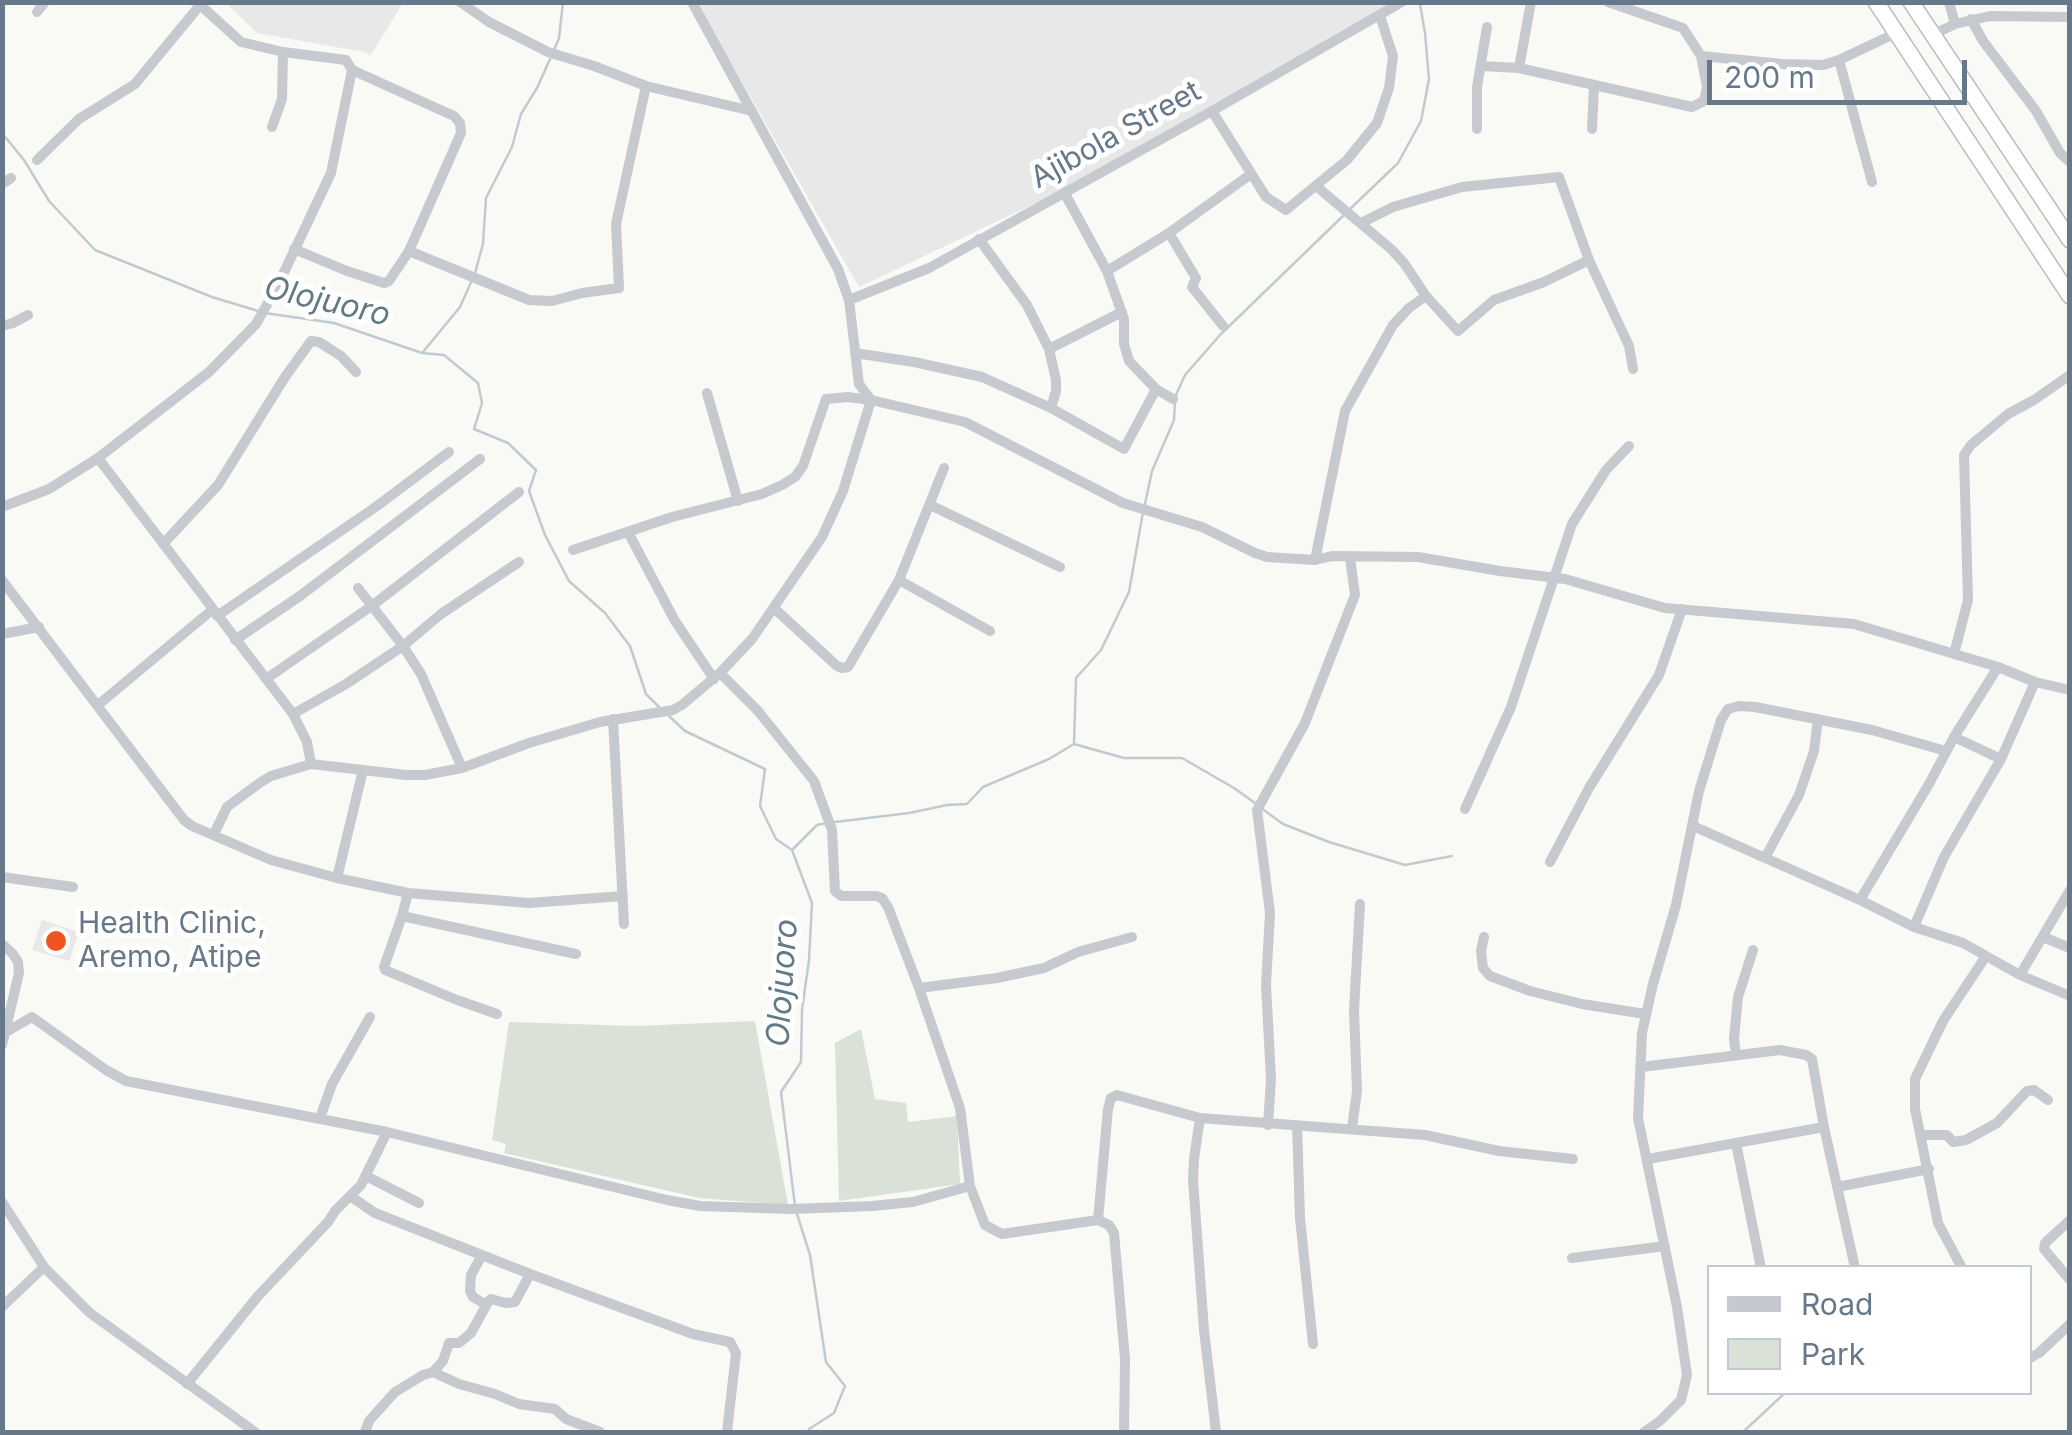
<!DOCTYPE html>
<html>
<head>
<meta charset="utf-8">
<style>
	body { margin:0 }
	#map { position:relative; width:2072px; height:1435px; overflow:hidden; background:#f9f9f6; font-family:Inter,sans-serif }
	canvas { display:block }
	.frame { position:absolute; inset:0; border:5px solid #667889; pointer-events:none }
	.legend { position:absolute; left:1707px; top:1265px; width:325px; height:130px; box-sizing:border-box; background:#fff; border:2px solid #c2c9d0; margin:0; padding:12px 18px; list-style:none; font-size:30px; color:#667889 }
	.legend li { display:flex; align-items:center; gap:20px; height:50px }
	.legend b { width:50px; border:2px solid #c2c9d0 }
	.scale { position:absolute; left:1707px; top:60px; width:260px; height:45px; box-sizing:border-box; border:5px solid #667889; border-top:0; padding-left:12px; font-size:30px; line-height:35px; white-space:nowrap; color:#667889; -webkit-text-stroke:8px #fff; paint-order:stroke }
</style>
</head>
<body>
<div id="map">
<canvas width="2072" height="1435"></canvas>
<div class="frame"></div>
<ul class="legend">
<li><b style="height:12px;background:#c6cace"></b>Road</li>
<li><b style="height:28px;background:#dae1d7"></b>Park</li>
</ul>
<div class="scale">200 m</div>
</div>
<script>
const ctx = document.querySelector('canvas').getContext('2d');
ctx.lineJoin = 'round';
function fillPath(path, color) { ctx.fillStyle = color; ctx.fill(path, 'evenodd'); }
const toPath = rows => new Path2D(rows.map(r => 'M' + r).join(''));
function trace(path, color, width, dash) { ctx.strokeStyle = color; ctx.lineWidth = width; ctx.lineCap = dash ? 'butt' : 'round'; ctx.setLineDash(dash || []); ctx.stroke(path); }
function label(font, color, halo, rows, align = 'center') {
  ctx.font = font + ' Inter,sans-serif'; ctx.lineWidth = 10; ctx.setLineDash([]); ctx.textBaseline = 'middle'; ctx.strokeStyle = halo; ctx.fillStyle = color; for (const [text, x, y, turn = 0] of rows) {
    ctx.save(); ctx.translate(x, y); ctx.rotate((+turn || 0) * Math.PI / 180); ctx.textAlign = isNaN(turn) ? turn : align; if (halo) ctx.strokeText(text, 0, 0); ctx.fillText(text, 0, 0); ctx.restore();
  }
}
const built = toPath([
	[226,3,403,3,370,56,364,52,257,33],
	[697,3,1399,3,1097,174,859,287],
	[42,920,79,932,69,961,32,950]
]);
const green = toPath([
	[755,1021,788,1205,699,1198,504,1153,506,1144,492,1140,509,1022,635,1026],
	[861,1029,875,1099,906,1103,908,1122,957,1116,960,1184,839,1201,835,1043]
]);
const stream = toPath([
	[554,50,559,38,563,2],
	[2,133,24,160,49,201,95,250,212,297,258,311],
	[1349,210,1398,163,1421,121,1429,79,1425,33,1420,4],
	[475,273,483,244,486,198,512,147,521,114,537,88,551,57],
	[265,313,334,323,422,353,444,355,478,383,482,403,474,429,508,443,536,470,529,491,545,535,569,581,605,613,630,646,646,694,659,707],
	[423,352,460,307,472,280],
	[1176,395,1185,375,1221,334,1344,215],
	[1145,504,1152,471,1174,420,1175,402],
	[669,716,685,731,765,769,760,806,776,839,792,850,812,903,809,960,802,1010,801,1062,781,1092,795,1206],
	[1074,744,1124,758,1182,758,1234,788,1255,803],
	[1261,808,1283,824,1329,842,1405,865,1452,856],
	[835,822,909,813,947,805,967,804,983,787,1049,759,1074,744,1076,678,1101,650,1129,592,1143,512],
	[792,850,817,825,827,823],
	[797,1214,810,1255,826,1362,845,1386,834,1413,809,1429,809,1432],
	[1743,1432,1786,1392]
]);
const minor = toPath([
	[197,2,241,42,283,52,346,60,352,70,454,116,460,123,461,133,409,251,389,281,384,283,347,271,294,249],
	[460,2,489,22,548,52,594,66,646,86,752,111],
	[692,2,838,269,849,300,859,384,871,400,965,422,1123,503,1202,527,1255,553,1267,557,1315,560,1332,556,1418,557,1500,571,1565,579,1665,608,1854,624,1998,667,2035,682,2070,690],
	[1608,2,1683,28,1701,56,1782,64,1823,65,1839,60,1896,33],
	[1949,2,1955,24],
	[37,12,45,2],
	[1971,19,1983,41,2036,111,2060,153,2070,162],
	[1932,35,1955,24,1990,16,2070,17],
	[1839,60,1872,182],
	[1481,66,1519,68,1692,107,1704,101,1707,87,1701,56],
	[1519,68,1531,2],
	[1212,111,1266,197,1286,210,1347,160,1377,123,1389,88,1393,56,1380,16],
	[272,127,282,99,283,52],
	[1477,129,1477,87,1487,27],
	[1592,129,1594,86],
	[37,160,79,119,135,84,200,5],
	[2,184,11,178],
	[1316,186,1391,249,1404,263,1426,296,1458,331,1494,300,1544,282,1589,260],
	[1064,192,1107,271,1124,319,1124,344,1129,361,1156,389,1173,399],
	[1361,223,1393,207,1462,187,1559,177,1589,260,1629,346,1633,369],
	[1169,233,1196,278,1192,287,1223,326],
	[979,239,1027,305,1049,349,1056,380,1056,391,1051,408],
	[409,251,529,300,552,301,582,293,619,288,616,224,646,86],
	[1107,271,1169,233,1251,174],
	[849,300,929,268,1212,111,1402,2],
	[2,326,13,323,28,315],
	[1049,349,1122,312],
	[855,353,914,362,982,377,1051,408,1124,449,1156,389],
	[707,393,738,501],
	[98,458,293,714,307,742,311,764],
	[930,505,1060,567],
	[2,507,49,489,98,458,209,372,256,324,278,285,331,173,352,70],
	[628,532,675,621,714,679],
	[163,544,218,485,285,377,311,341,319,342,341,356,356,372],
	[1315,560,1345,411,1393,325,1409,308,1426,296],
	[2,580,184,820,192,826,271,860,337,878,408,893,529,903,623,896],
	[899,580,990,631],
	[358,588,403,646,421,674,462,768],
	[775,609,837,666,842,668,848,667,899,580,944,468],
	[217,616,377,506,449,452],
	[2,634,39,627],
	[235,640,300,596,480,459],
	[1954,654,1968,600,1964,455,1971,445,2008,414,2034,400,2070,375],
	[720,673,758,711,814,781,832,830,835,891,841,896,876,896,882,898,888,907,919,988,960,1108,970,1186,985,1225,1002,1234,1098,1220,1109,1225,1114,1233,1125,1359,1124,1432],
	[266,679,373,605,519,492],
	[98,705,212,610],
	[293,714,346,684,403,646,441,614,519,562],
	[613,719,624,924],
	[1954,737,2001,759],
	[1465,809,1511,707,1572,524,1606,470,1629,446],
	[1693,826,1860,900,1914,927,1963,943,2020,975,2070,996],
	[214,834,227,807,261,782,271,776,311,764,406,775,425,775,462,768,529,743,600,722,673,710,682,705,720,673,752,639,822,537,843,491,871,400,848,397,826,399,803,466,795,477,782,485,762,494,672,517,573,550],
	[1765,858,1799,795,1814,751,1818,719],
	[1550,862,1589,788,1659,675,1682,609],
	[2,877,73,887],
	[337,878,363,770],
	[408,893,402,916,576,954],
	[1860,900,1929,784,1954,737,1998,667],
	[402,916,384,967,385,970,457,1000,497,1014],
	[1914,927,1944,857,2001,759,2035,682],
	[1484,937,1481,951,1483,968,1490,976,1530,991,1582,1004,1645,1014],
	[2043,937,2070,948],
	[2,944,13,954,18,962,19,973,2,1045],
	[2020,975,2070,890],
	[919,988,997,978,1044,968,1078,952,1132,937],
	[6,1032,32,1017,106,1070,126,1081,387,1132,667,1200,700,1206,791,1209,872,1206,913,1202,970,1186],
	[1736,1054,1734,1039,1738,997,1753,950],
	[1641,1067,1780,1050,1806,1055,1812,1059,1824,1127,1855,1268],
	[320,1118,332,1084,370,1017],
	[1200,1118,1194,1159,1193,1180,1204,1330,1216,1432],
	[1268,1125,1271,1079,1266,985,1270,913,1257,810,1305,723,1355,595,1350,558],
	[1297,1125,1300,1218,1313,1344],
	[1352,1128,1357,1091,1354,1010,1360,904],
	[1921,1135,1947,1135,1953,1142,1966,1140,1997,1123,2027,1091,2034,1090,2048,1100],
	[1736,1143,1761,1268],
	[1648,1159,1824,1127],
	[366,1176,419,1203],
	[1837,1187,1929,1169],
	[350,1196,375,1213,530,1274,693,1334,730,1342,736,1353,727,1432],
	[2,1202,44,1267,90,1313,255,1432],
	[1098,1220,1108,1109,1111,1098,1117,1095,1200,1118,1425,1135,1499,1151,1573,1159],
	[2070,1220,2045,1243,2044,1249,2070,1280],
	[482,1255,471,1275,470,1291,473,1297,485,1304],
	[1572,1258,1665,1246],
	[1962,1268,1938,1223,1915,1109,1915,1079,1943,1021,1986,956],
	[2,1307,44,1267],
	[2030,1358,2039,1353,2070,1324],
	[433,1372,459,1384,495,1394,519,1404,555,1409,566,1419,600,1432],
	[187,1384,258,1296,328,1222,335,1211,361,1185,387,1132],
	[365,1432,369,1421,395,1392,423,1375,433,1372,443,1361,449,1343,459,1343,471,1333,488,1302,491,1299,506,1303,515,1302,530,1274],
	[1644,1432,1660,1421,1681,1400,1687,1375,1677,1307,1638,1118,1642,1033,1653,984,1676,905,1699,791,1721,720,1728,709,1739,706,1755,707,1872,730,1946,751]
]);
const highway = toPath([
	[1876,2,2070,296],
	[1911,2,2070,240]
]);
const markers = [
	[56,941,12,"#f0551f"]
];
const streetNames = [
	["Ajibola Street",1116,135,-29]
];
const poiNames = [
	["Health Clinic,",78,924],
	["Aremo, Atipe",78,958]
];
const waterNames = [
	["Olojuoro",327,302,13],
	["Olojuoro",783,983,-86]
];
fillPath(built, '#e7e8e7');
fillPath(green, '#dae1d7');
trace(stream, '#c0cbd0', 2.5);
trace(highway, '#b8bcbf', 18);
trace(minor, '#c6cace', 10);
trace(highway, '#fff', 15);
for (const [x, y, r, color] of markers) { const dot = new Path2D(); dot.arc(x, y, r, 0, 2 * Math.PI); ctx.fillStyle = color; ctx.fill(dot); trace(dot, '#fff', 4); }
label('30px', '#667889', '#fff', streetNames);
label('30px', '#667889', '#fff', poiNames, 'left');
label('italic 32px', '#627a84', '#fff', waterNames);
</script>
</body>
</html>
